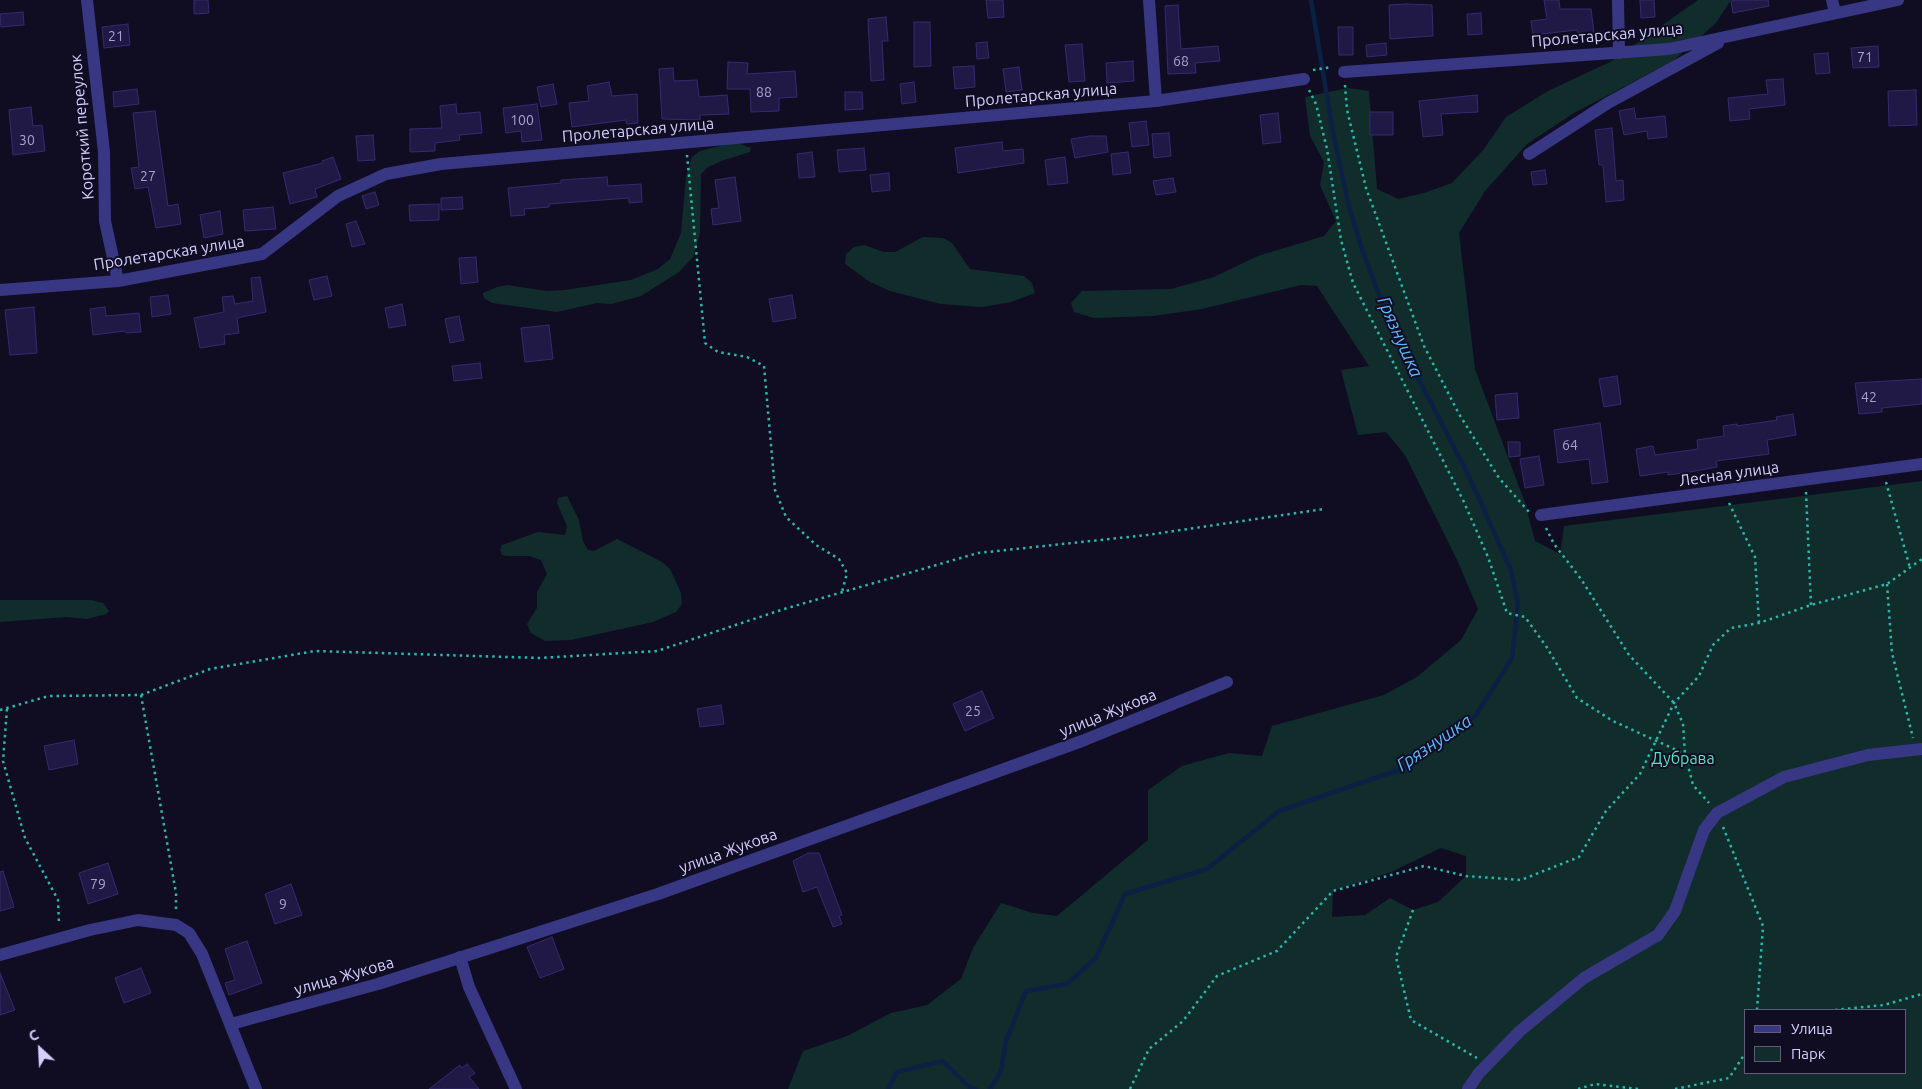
<!DOCTYPE html>
<html>
<head>
<meta charset="utf-8">
<style>
	body { margin:0 }
	#map { position:relative; width:1922px; height:1089px; overflow:hidden; background:#100d23; font-family:Ubuntu,sans-serif }
	canvas { display:block }
	.legend { position:absolute; left:1744px; top:1009px; width:162px; height:65px; box-sizing:border-box; background:#100d23; border:1px solid #5e5b7b; margin:0; padding:6px 9px; list-style:none; font-size:15px; color:#d4cfff }
	.legend li { display:flex; align-items:center; gap:10px; height:25px }
	.legend b { width:25px; border:1px solid #5e5b7b }
	.north { position:absolute; left:15px; top:1024px; width:50px; height:50px; -webkit-text-stroke:4px #100d23; paint-order:stroke; rotate:335deg; font-size:14px; font-weight:700; line-height:20px; text-align:center; color:#d4cfff }
	.north::after { content:''; display:block; margin:auto; width:18px; height:22px; background:#d4cfff; clip-path:polygon(50% 0,100% 100%,50% 72%,0 100%) }
</style>
</head>
<body>
<div id="map">
<canvas width="1922" height="1089"></canvas>
<ul class="legend">
<li><b style="height:6px;background:#383784"></b>Улица</li>
<li><b style="height:14px;background:#102d2c"></b>Парк</li>
</ul>
<div class="north">С</div>
</div>
<script>
const ctx = document.querySelector('canvas').getContext('2d');
ctx.lineJoin = 'round';
function fillPath(path, color) { ctx.fillStyle = color; ctx.fill(path, 'evenodd'); }
const toPath = rows => new Path2D(rows.map(r => 'M' + r).join(''));
function trace(path, color, width, dash) { ctx.strokeStyle = color; ctx.lineWidth = width; ctx.lineCap = dash ? 'butt' : 'round'; ctx.setLineDash(dash || []); ctx.stroke(path); }
function label(font, color, halo, rows, align = 'center') {
  ctx.font = font + ' Ubuntu,sans-serif'; ctx.lineWidth = 4; ctx.setLineDash([]); ctx.textBaseline = 'middle'; ctx.strokeStyle = halo; ctx.fillStyle = color; for (const [text, x, y, turn = 0] of rows) {
    ctx.save(); ctx.translate(x, y); ctx.rotate((+turn || 0) * Math.PI / 180); ctx.textAlign = isNaN(turn) ? turn : align; if (halo) ctx.strokeText(text, 0, 0); ctx.fillText(text, 0, 0); ctx.restore();
  }
}
const green = toPath([
	[1698,0,1731,0,1716,23,1673,61,1574,113,1527,144,1485,191,1459,233,1475,369,1525,503,1535,541,1560,554,1564,526,1922,481,1922,1089,788,1089,803,1051,847,1036,891,1013,927,1005,961,979,973,948,1001,903,1033,913,1057,916,1148,840,1148,790,1182,766,1229,753,1262,756,1272,726,1384,695,1417,677,1461,640,1478,609,1458,562,1405,455,1386,432,1358,435,1341,370,1369,366,1317,286,1301,285,1202,309,1153,316,1094,318,1074,312,1071,303,1082,291,1171,289,1214,277,1258,256,1324,236,1336,221,1320,185,1324,162,1310,136,1305,97,1348,88,1369,91,1377,189,1398,199,1424,193,1452,183,1484,149,1506,117,1548,91,1610,62],
	[1441,848,1466,856,1466,876,1438,902,1413,910,1390,898,1365,915,1332,917,1333,891,1391,872],
	[1746,1010,1906,1010,1906,1073,1746,1073],
	[727,144,740,144,751,148,750,152,724,160,708,167,701,174,700,233,693,257,679,272,641,296,611,304,597,303,557,312,492,303,484,298,483,293,497,287,507,285,547,291,565,290,631,280,658,269,670,259,681,233,686,177,692,157,700,151],
	[923,237,943,238,952,243,970,269,1024,276,1032,283,1035,293,1011,302,982,307,941,304,890,291,870,282,845,264,846,254,854,247,864,245,884,252,895,252],
	[567,496,579,520,583,541,588,550,594,551,617,539,662,562,670,569,681,593,682,604,676,612,653,622,571,640,545,641,531,633,527,624,537,608,537,592,547,574,541,560,529,556,507,556,502,555,500,550,502,545,538,532,565,535,567,526,557,503,558,498],
	[0,600,91,600,103,603,109,611,106,614,87,619,67,617,0,622]
]);
const stream = toPath([
	[888,1089,897,1072,943,1061,969,1087,976,1089],
	[990,1089,1001,1071,1006,1041,1026,991,1067,984,1096,958,1125,894,1207,869,1279,811,1404,768,1476,715,1512,658,1518,604,1511,570,1467,472,1409,361,1381,300,1364,255,1349,207,1332,127,1311,0]
]);
const building = toPath([
	[194,0,208,0,209,13,194,14,194,0],
	[986,0,1003,0,1004,17,988,18,986,0],
	[1544,0,1559,0,1560,9,1591,9,1594,33,1578,33,1577,30,1533,35,1531,21,1547,19,1544,0],
	[1640,0,1654,0,1655,17,1641,18,1640,0],
	[1737,0,1768,0,1769,6,1733,13,1731,1,1737,0],
	[1407,4,1432,5,1433,36,1390,39,1389,5,1407,4],
	[1178,5,1181,49,1218,46,1220,61,1195,63,1196,73,1168,74,1165,6,1178,5],
	[23,12,24,25,1,27,0,14,23,12],
	[1481,13,1482,34,1468,35,1467,14,1481,13],
	[886,17,888,41,882,41,884,80,871,81,868,19,886,17],
	[914,22,930,22,931,66,914,67,914,22],
	[128,24,130,45,104,48,102,27,128,24],
	[1338,27,1353,27,1353,55,1339,55,1338,27],
	[987,42,989,58,977,59,976,43,987,42],
	[1386,43,1387,55,1367,57,1366,45,1386,43],
	[1082,44,1085,81,1069,82,1065,45,1082,44],
	[1878,46,1879,67,1853,68,1851,48,1878,46],
	[1828,53,1830,73,1816,74,1814,54,1828,53],
	[1133,61,1134,81,1107,83,1106,63,1133,61],
	[728,62,748,63,747,74,795,71,797,97,779,98,779,111,751,112,750,89,727,89,728,62],
	[974,66,975,87,955,89,953,67,974,66],
	[1019,67,1022,90,1006,92,1003,69,1019,67],
	[673,68,674,81,697,80,699,97,727,95,729,114,700,115,700,120,662,119,659,69,673,68],
	[1783,79,1785,105,1749,109,1750,119,1730,121,1728,98,1768,94,1766,80,1783,79],
	[609,82,612,96,637,94,638,123,627,124,626,120,572,127,569,103,589,101,587,86,609,82],
	[914,82,916,102,902,104,900,84,914,82],
	[553,84,557,104,541,107,537,87,553,84],
	[137,89,139,104,114,107,113,92,137,89],
	[1916,90,1917,125,1889,126,1888,91,1916,90],
	[845,92,862,92,863,109,845,110,845,92],
	[1477,95,1478,112,1441,114,1443,135,1423,137,1419,101,1477,95],
	[456,104,457,114,480,112,482,133,459,135,460,140,435,143,435,151,410,152,410,129,442,128,440,106,456,104],
	[537,104,542,140,522,142,521,131,506,133,503,108,537,104],
	[31,107,33,126,42,125,45,151,13,155,9,110,31,107],
	[1634,108,1636,119,1665,116,1667,137,1648,139,1647,131,1624,135,1619,111,1634,108],
	[155,111,168,206,178,204,181,224,156,228,148,187,135,189,131,168,139,167,133,113,155,111],
	[1370,112,1393,112,1393,135,1370,135,1370,112],
	[1278,113,1281,142,1263,144,1260,115,1278,113],
	[1146,121,1149,145,1132,147,1129,123,1146,121],
	[1612,128,1616,181,1623,180,1624,200,1606,202,1603,165,1599,165,1595,130,1612,128],
	[1169,133,1171,156,1154,158,1152,134,1169,133],
	[373,135,375,160,358,161,356,136,373,135],
	[1090,136,1106,136,1108,152,1075,158,1071,139,1090,136],
	[1002,142,1003,151,1023,149,1024,163,958,173,955,148,1002,142],
	[864,148,866,170,839,172,837,150,864,148],
	[812,152,815,177,799,178,797,154,812,152],
	[1128,152,1131,173,1113,175,1111,154,1128,152],
	[333,157,341,179,315,189,317,197,290,204,283,173,323,163,322,161,333,157],
	[1065,157,1068,183,1048,185,1045,160,1065,157],
	[1545,170,1547,184,1533,185,1531,172,1545,170],
	[889,173,890,190,872,192,870,175,889,173],
	[607,177,608,186,641,184,642,202,629,203,629,198,549,204,549,207,524,209,525,215,511,216,508,188,561,183,561,180,607,177],
	[735,177,741,221,713,225,711,209,719,208,715,180,735,177],
	[1173,178,1176,192,1156,195,1153,181,1173,178],
	[375,192,379,205,366,209,362,196,375,192],
	[462,197,463,209,441,210,441,198,462,197],
	[439,204,439,220,410,221,409,205,439,204],
	[273,207,276,229,245,231,243,210,273,207],
	[220,211,223,234,204,238,200,215,220,211],
	[356,221,365,244,352,247,346,224,356,221],
	[476,257,478,282,461,284,459,258,476,257],
	[327,276,332,296,314,300,309,280,327,276],
	[260,277,266,312,237,318,239,333,224,335,225,344,200,348,194,318,224,312,222,297,233,296,235,304,253,301,251,278,260,277],
	[168,295,171,314,152,317,150,297,168,295],
	[792,295,796,318,773,322,769,299,792,295],
	[402,304,406,325,389,328,385,308,402,304],
	[34,307,37,353,10,355,5,310,34,307],
	[105,307,106,316,139,313,141,332,126,333,125,331,93,335,90,309,105,307],
	[459,316,464,340,450,343,445,319,459,316],
	[549,325,553,359,525,362,521,328,549,325],
	[480,363,482,378,454,381,452,366,480,363],
	[1617,376,1621,404,1604,407,1599,379,1617,376],
	[1922,379,1922,404,1882,408,1882,412,1859,414,1855,383,1922,379],
	[1517,393,1519,418,1497,420,1495,395,1517,393],
	[1793,414,1796,435,1767,440,1769,454,1716,461,1717,467,1690,472,1668,475,1668,472,1640,476,1636,449,1653,446,1655,455,1698,449,1697,440,1724,436,1723,426,1737,424,1737,426,1777,420,1776,417,1793,414],
	[1600,423,1608,482,1592,484,1589,459,1558,463,1554,430,1600,423],
	[1508,442,1520,442,1520,456,1509,457,1508,442],
	[1539,456,1544,485,1525,488,1520,459,1539,456],
	[982,691,994,718,965,731,953,704,982,691],
	[721,705,724,724,700,727,697,709,721,705],
	[74,740,78,764,49,770,44,746,74,740],
	[808,853,819,853,842,915,839,916,842,924,833,927,817,887,803,892,793,861,808,853],
	[108,863,118,894,88,904,79,873,108,863],
	[3,871,14,907,0,911,0,872,3,871],
	[291,884,302,915,275,924,265,894,291,884],
	[552,937,564,969,540,978,527,947,552,937],
	[247,941,262,983,229,995,225,983,235,980,225,949,247,941],
	[141,968,151,993,124,1003,115,978,141,968],
	[0,973,15,1010,0,1015,0,973],
	[467,1064,475,1073,469,1077,479,1089,429,1089,460,1065,462,1068,467,1064]
]);
const path = toPath([
	[1313,70,1332,67],
	[1345,85,1347,110,1366,188,1424,346,1459,414,1499,478,1529,512],
	[1309,90,1316,104,1327,149,1341,240,1353,283,1463,500,1488,557,1507,613,1525,617,1546,646,1577,698,1613,721,1685,754],
	[687,155,705,343,718,352,747,357,764,366,775,490,786,517,816,545,839,559,847,573,842,592],
	[1886,482,1910,568],
	[1806,492,1811,605],
	[1729,503,1755,557,1759,623],
	[1546,528,1554,544,1581,579,1629,655,1674,703,1683,724,1685,754,1693,785,1709,803],
	[1887,584,1892,653,1913,738],
	[141,695,176,893,176,911],
	[7,709,3,761,25,838,58,900,59,924],
	[0,710,49,696,141,695,210,669,315,651,540,658,657,651,784,609,978,553,1147,535,1324,509],
	[1723,827,1763,926,1757,1010],
	[1413,910,1396,957,1411,1020,1477,1058],
	[1835,1010,1884,1005,1922,994],
	[1130,1089,1149,1049,1183,1021,1217,976,1277,951,1333,891,1424,866,1466,876,1521,880,1579,857,1606,811,1640,774,1674,703,1699,676,1713,645,1731,628,1759,623,1811,605,1887,584,1922,559],
	[1578,1089,1595,1084,1639,1089],
	[1675,1089,1729,1078,1746,1052]
]);
const minor = toPath([
	[87,0,104,152,105,221,118,281],
	[1149,0,1156,101],
	[1618,0,1619,53],
	[1832,0,1835,12],
	[1344,72,1669,49,1898,0],
	[1529,154,1608,103,1718,43],
	[0,290,118,281,262,254,338,196,386,174,441,164,1156,101,1304,79],
	[1541,515,1922,464],
	[0,955,90,930,138,920,176,925,189,933,202,954,256,1089],
	[460,957,469,987,516,1089],
	[231,1024,378,984,658,894,1082,741,1227,682],
	[1468,1089,1479,1073,1520,1031,1584,978,1658,935,1675,911,1704,830,1717,813,1784,777,1868,755,1922,749]
]);
const numberNames = [
	["21",116,36],
	["71",1865,57],
	["68",1181,61],
	["88",764,92],
	["100",522,120],
	["30",27,140],
	["27",148,176],
	["42",1869,397],
	["64",1570,445],
	["25",973,711],
	["79",98,884],
	["9",283,904]
];
const streetNames = [
	["Пролетарская улица",1607,35,-5],
	["Пролетарская улица",1041,95,-5],
	["Короткий переулок",82,127,-95],
	["Пролетарская улица",638,130,-5],
	["Пролетарская улица",169,253,-9],
	["Лесная улица",1729,474,-8],
	["улица Жукова",1108,713,-22],
	["улица Жукова",728,851,-20],
	["улица Жукова",344,976,-16]
];
const parkNames = [
	["Дубрава",1683,759]
];
const waterNames = [
	["Грязнушка",1400,337,66],
	["Грязнушка",1434,743,-34]
];
fillPath(green, '#102d2c');
trace(stream, '#0a2145', 4.5);
fillPath(building, '#211945');
trace(building, '#362a71', 1);
trace(path, '#2ab8ac', 2.5, [2.5, 4]);
trace(minor, '#383784', 12);
label('14px', '#a7a2d0', null, numberNames);
label('16px', '#d4cfff', '#100d23', streetNames);
label('16px', '#57e3bd', '#100d23', parkNames);
label('italic 18px', '#5db8ff', '#100d23', waterNames);
</script>
</body>
</html>
